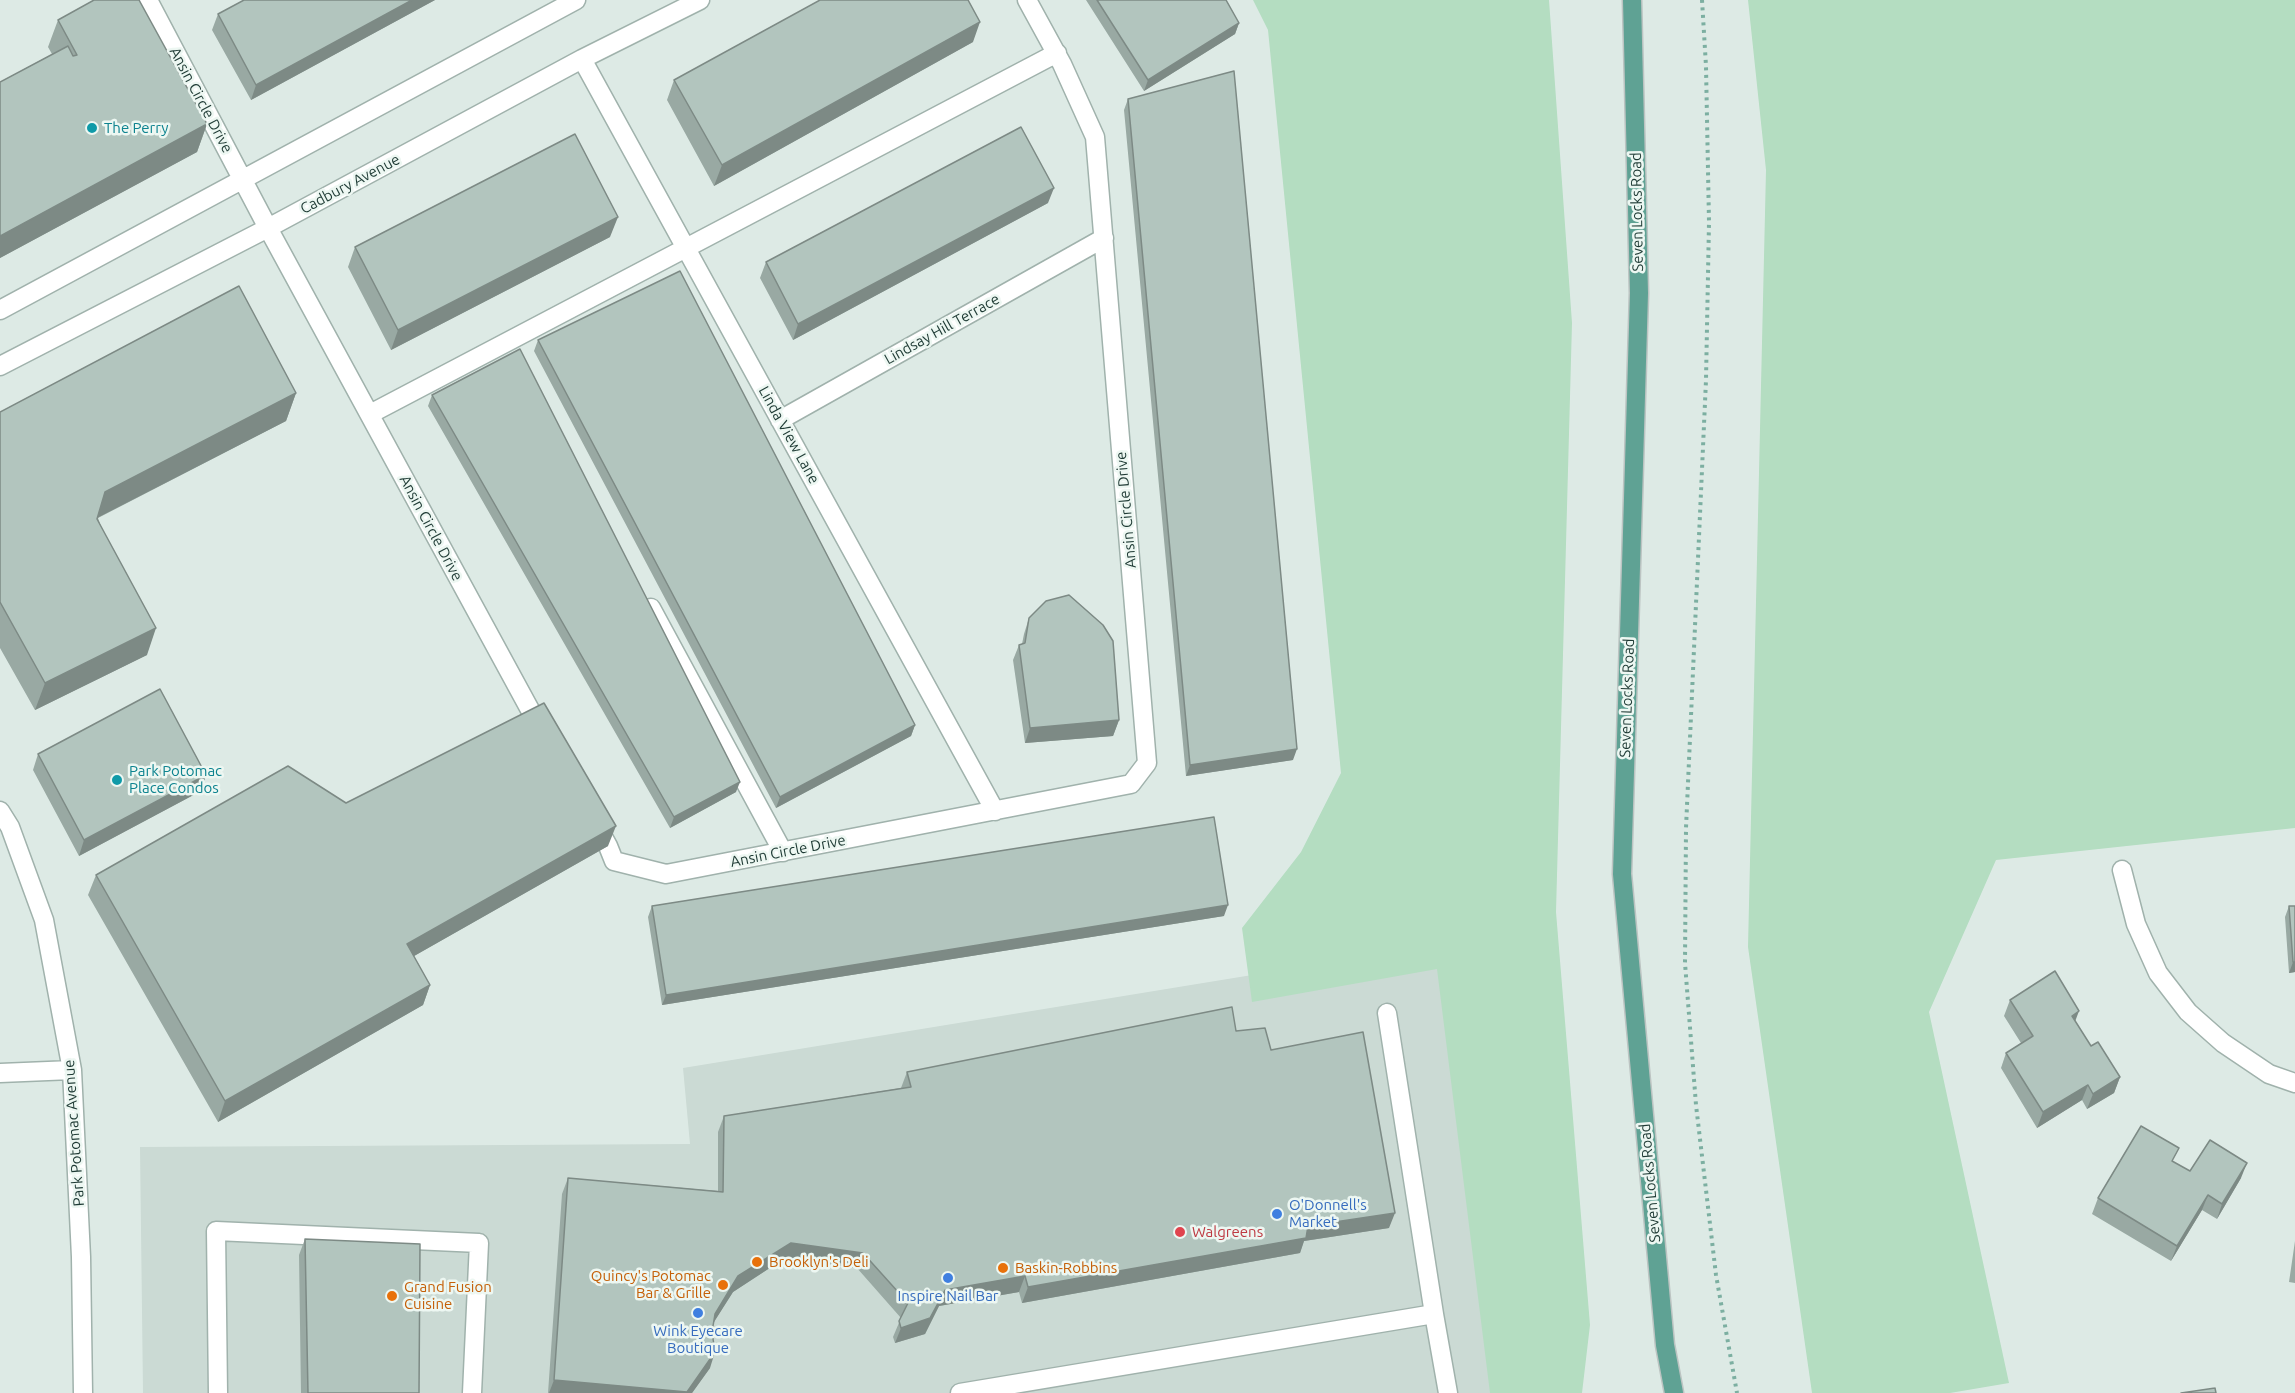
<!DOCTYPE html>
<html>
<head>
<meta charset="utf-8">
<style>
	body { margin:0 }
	canvas { display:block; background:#ddeae5 }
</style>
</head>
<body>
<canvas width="2295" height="1393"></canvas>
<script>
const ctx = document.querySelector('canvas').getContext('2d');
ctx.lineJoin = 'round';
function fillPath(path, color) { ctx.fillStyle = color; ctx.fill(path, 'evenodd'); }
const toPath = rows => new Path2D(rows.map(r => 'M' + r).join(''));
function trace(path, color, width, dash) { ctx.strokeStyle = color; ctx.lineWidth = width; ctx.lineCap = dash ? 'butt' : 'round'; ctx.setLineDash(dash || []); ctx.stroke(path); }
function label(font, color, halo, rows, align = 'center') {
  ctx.font = font + ' Ubuntu,sans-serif'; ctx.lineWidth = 5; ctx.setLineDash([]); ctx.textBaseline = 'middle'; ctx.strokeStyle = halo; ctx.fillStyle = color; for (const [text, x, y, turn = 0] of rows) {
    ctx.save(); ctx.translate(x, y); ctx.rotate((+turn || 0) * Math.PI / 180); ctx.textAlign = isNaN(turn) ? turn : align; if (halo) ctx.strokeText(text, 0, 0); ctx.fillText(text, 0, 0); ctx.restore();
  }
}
const built = toPath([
	[1454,942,1511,1393,143,1393,140,1147,690,1144,683,1068]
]);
const green = toPath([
	[1253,0,1549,0,1572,323,1556,912,1590,1325,1582,1393,1490,1393,1437,969,1252,1002,1242,928,1301,852,1341,773,1268,30],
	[1748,0,2295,0,2295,828,1996,860,1929,1012,2009,1383,1950,1393,1812,1393,1748,947,1766,170]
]);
const path = toPath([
	[1702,0,1706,66,1709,222,1706,380,1686,828,1685,963,1696,1105,1716,1275,1737,1393]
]);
const minor = toPath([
	[148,0,268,228,541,730],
	[582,59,995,811],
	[0,310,576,0],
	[0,366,268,228,582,59,700,0],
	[370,414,1057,53],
	[780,420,1104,238],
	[651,608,783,852],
	[0,811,10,827,44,920,72,1070,81,1257,83,1393],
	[596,824,608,846,614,861,666,874,1131,784,1147,763,1095,137,1062,64,1027,0],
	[2122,870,2136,924,2158,973,2188,1012,2223,1043,2269,1074,2295,1083],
	[1387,1013,1434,1314],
	[0,1073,72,1070],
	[218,1393,216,1231,479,1243,472,1393],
	[960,1393,1434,1314,1448,1393]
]);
const major = toPath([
	[1632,0,1639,293,1622,874,1665,1345,1674,1393]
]);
const wall = toPath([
	[244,0,435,0,251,100,212,30,218,14],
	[1086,0,1226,0,1239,23,1235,34,1144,91],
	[58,20,207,124,197,152,0,258,0,82,52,54,48,47],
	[973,42,714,186,667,100,674,80],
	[1128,99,1293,760,1186,776,1124,110],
	[1048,203,793,340,760,278,766,262],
	[610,237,391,350,348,267,355,247],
	[538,340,915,725,911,736,776,808,534,351],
	[296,393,286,421,98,518,147,655,35,710,0,648,0,412],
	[432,395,736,792,670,828,428,406],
	[1029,618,1119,720,1113,736,1025,743,1013,660,1019,645,1022,644,1024,634],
	[38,754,206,775,201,791,79,856,33,770],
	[346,803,608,846,414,956,430,985,423,1005,218,1122,88,895,96,875],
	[652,906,1224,916,662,1005,648,917],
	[2289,906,2295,972,2289,973,2285,917],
	[2010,1000,2075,1021,2091,1046,2120,1077,2114,1093,2087,1109,2082,1100,2037,1128,2001,1068,2006,1053,2021,1043,2004,1016],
	[1236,1031,1271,1050,1389,1228,1304,1241,1300,1253,1022,1303,1019,1292,939,1306,925,1334,895,1343,893,1337,901,1318,857,1268,785,1258,733,1292,713,1323,712,1332,710,1368,692,1393,548,1393,562,1194,568,1178,718,1191,718,1132,724,1116,901,1088,907,1072],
	[2174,1162,2190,1171,2241,1178,2217,1219,2202,1210,2171,1261,2092,1214,2098,1198],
	[305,1239,419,1393,301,1393,299,1255],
	[2295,1241,2295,1283,2289,1282]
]);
const shadedWall = toPath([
	[412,0,435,0,251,100,256,85],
	[980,22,973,42,714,186,722,165],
	[1239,23,1235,34,1144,91,1148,80],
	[207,124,197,152,0,258,0,236],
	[1054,188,1048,203,793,340,798,324],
	[618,217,610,237,391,350,398,330],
	[296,393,286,421,95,519,105,492],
	[156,628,147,655,35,710,45,683],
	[1119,720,1113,736,1025,743,1030,728],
	[915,725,911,736,776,808,780,797],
	[1297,749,1293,760,1186,776,1190,765],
	[206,775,201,791,79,856,84,840],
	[740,782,736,792,670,828,674,817],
	[616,826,608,846,400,964,407,944],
	[1228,905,1224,916,662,1005,666,995],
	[2293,962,2295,962,2295,972,2289,973],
	[430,985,423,1005,218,1122,225,1101],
	[2079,1011,2073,1027,2072,1016],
	[2120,1077,2114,1093,2087,1109,2093,1094],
	[2088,1085,2082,1100,2037,1128,2043,1112],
	[2247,1163,2241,1178,2217,1219,2222,1204],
	[2208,1195,2202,1210,2171,1261,2177,1246],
	[1395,1213,1389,1228,1304,1241,1300,1253,1022,1303,1028,1287,1308,1226],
	[791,1243,863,1253,857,1268,785,1258,733,1292,709,1330,715,1314,738,1276],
	[1025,1276,1019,1292,939,1306,925,1334,895,1343,901,1328,945,1290],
	[715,1352,710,1368,692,1393,549,1393,554,1380]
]);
const building = toPath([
	[94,0,139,0,207,124,0,236,0,82,68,46,73,56,77,55,58,20,94,0],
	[244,0,412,0,256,85,218,14,244,0],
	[820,0,968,0,980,22,722,165,674,80,820,0],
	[1097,0,1226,0,1239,23,1148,80,1097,0],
	[1234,71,1297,749,1190,765,1128,99,1234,71],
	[1021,127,1054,188,798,324,766,262,1021,127],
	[575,134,618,217,398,330,355,247,575,134],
	[680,271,915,725,780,797,538,340,680,271],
	[239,286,296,393,105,492,97,519,156,628,45,683,0,602,0,412,239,286],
	[520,349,740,782,674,817,432,395,520,349],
	[1069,595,1103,625,1113,641,1119,720,1030,728,1019,645,1025,643,1029,618,1046,601,1069,595],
	[160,689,206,775,84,840,38,754,160,689],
	[544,703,616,826,407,944,430,985,225,1101,96,875,288,766,346,803,544,703],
	[1214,817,1228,905,666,995,652,906,1214,817],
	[2289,906,2295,906,2295,962,2293,962,2289,906],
	[2055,971,2079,1011,2072,1016,2091,1046,2098,1042,2120,1077,2093,1094,2088,1085,2043,1112,2006,1053,2033,1036,2010,1000,2055,971],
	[1232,1007,1236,1031,1265,1028,1271,1050,1363,1032,1395,1213,1308,1226,1306,1238,1028,1287,1025,1276,945,1290,930,1318,901,1328,899,1321,908,1303,863,1253,791,1243,738,1276,715,1314,712,1332,715,1352,687,1392,554,1380,568,1178,723,1192,724,1116,911,1087,907,1072,1232,1007],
	[2141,1126,2179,1148,2172,1161,2190,1171,2210,1140,2247,1163,2222,1204,2208,1195,2177,1246,2098,1198,2141,1126],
	[305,1239,420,1244,419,1393,308,1393,305,1239],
	[2215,1388,2216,1393,2181,1393,2215,1388]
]);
const markers = [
	[92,128,6,"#0f9aa8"],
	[117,780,6,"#0f9aa8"],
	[1277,1214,6,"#3f7fe0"],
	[1180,1232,6,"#e0444e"],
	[757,1262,6,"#e8710a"],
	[1003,1268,6,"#e8710a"],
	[948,1278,6,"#3f7fe0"],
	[723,1285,6,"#e8710a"],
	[392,1296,6,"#e8710a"],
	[698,1313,6,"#3f7fe0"]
];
const streetNames = [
	["Ansin Circle Drive",201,100,62],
	["Cadbury Avenue",350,184,-28],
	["Seven Locks Road",1637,212,-91],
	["Lindsay Hill Terrace",942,329,-29],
	["Linda View Lane",789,435,61],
	["Ansin Circle Drive",1126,510,-95],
	["Ansin Circle Drive",431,528,62],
	["Seven Locks Road",1627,698,-88],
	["Ansin Circle Drive",788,851,-11],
	["Park Potomac Avenue",74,1133,-94],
	["Seven Locks Road",1650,1183,-95]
];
const cultureNames = [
	["The Perry",104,128],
	["Park Potomac",129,771],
	["Place Condos",129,788]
];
const shopNames = [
	["O'Donnell's",1289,1205,"left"],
	["Market",1289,1222,"left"],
	["Inspire Nail Bar",948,1296],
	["Wink Eyecare",698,1331],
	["Boutique",698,1348]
];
const healthNames = [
	["Walgreens",1192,1232]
];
const foodNames = [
	["Brooklyn's Deli",769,1262],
	["Baskin-Robbins",1015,1268],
	["Quincy's Potomac",711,1276,"right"],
	["Bar & Grille",711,1293,"right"],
	["Grand Fusion",404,1287],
	["Cuisine",404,1304]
];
fillPath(built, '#cbdad4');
fillPath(green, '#b4ddc1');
trace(minor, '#a0b2ac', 21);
trace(major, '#bcc4c2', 21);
trace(path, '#7cafa1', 4, [3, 4.5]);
trace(minor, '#fff', 18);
trace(major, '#5fa294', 18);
fillPath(wall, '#99a9a3');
fillPath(shadedWall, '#7d8a85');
fillPath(building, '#b2c5be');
trace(building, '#7d8a85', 1.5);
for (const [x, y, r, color] of markers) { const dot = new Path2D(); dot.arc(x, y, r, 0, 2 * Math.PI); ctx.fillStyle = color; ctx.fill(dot); trace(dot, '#edf7f2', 2); }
label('15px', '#1e3a34', '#edf7f2', streetNames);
label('15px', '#0d838f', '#edf7f2', cultureNames, 'left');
label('15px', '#366cbe', '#edf7f2', shopNames);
label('15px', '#be3a42', '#edf7f2', healthNames, 'left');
label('15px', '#c56008', '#edf7f2', foodNames, 'left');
</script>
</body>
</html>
